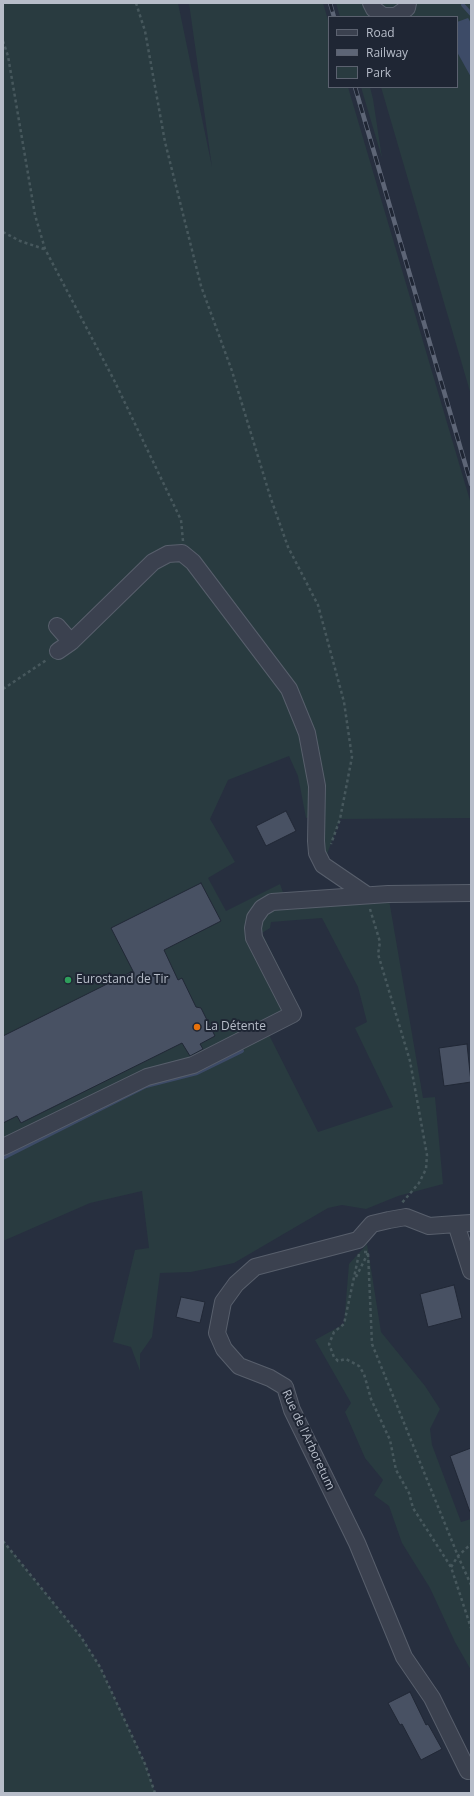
<!DOCTYPE html>
<html>
<head>
<meta charset="utf-8">
<style>
	body { margin:0 }
	#map { position:relative; width:474px; height:1796px; overflow:hidden; background:#272f3f; font-family:"Open Sans",sans-serif }
	canvas { display:block }
	.frame { position:absolute; inset:0; border:4px solid #b7bdc9; pointer-events:none }
	.legend { position:absolute; left:328px; top:16px; width:130px; height:72px; box-sizing:border-box; background:#1f2634; border:1px solid #5c6270; margin:0; padding:5px 7px; list-style:none; font-size:12px; color:#b7bdc9 }
	.legend li { display:flex; align-items:center; gap:8px; height:20px }
	.legend b { width:20px; border:1px solid #5c6270 }
</style>
</head>
<body>
<div id="map">
<canvas width="474" height="1796"></canvas>
<div class="frame"></div>
<ul class="legend">
<li><b style="height:5px;background:#3b414f"></b>Road</li>
<li><b style="height:5px;background:#5d6576"></b>Railway</li>
<li><b style="height:11px;background:#293b40"></b>Park</li>
</ul>
</div>
<script>
const ctx = document.querySelector('canvas').getContext('2d');
ctx.lineJoin = 'round';
function fillPath(path, color) { ctx.fillStyle = color; ctx.fill(path, 'evenodd'); }
const toPath = rows => new Path2D(rows.map(r => 'M' + r).join(''));
function trace(path, color, width, dash) { ctx.strokeStyle = color; ctx.lineWidth = width; ctx.lineCap = dash ? 'butt' : 'round'; ctx.setLineDash(dash || []); ctx.stroke(path); }
function label(font, color, halo, rows, align = 'center') {
  ctx.font = font + ' "Open Sans",sans-serif'; ctx.lineWidth = 4; ctx.setLineDash([]); ctx.textBaseline = 'middle'; ctx.strokeStyle = halo; ctx.fillStyle = color; for (const [text, x, y, turn = 0] of rows) {
    ctx.save(); ctx.translate(x, y); ctx.rotate((+turn || 0) * Math.PI / 180); ctx.textAlign = isNaN(turn) ? turn : align; if (halo) ctx.strokeText(text, 0, 0); ctx.fillText(text, 0, 0); ctx.restore();
  }
}
const green = toPath([
	[3,3,178,3,212,167,189,3,323,3,329,23,329,87,348,87,471,504,471,818,340,819,323,865,317,817,306,818,298,776,289,756,228,780,210,819,235,862,208,878,226,911,280,884,286,901,388,894,423,1098,435,1097,443,1184,398,1196,366,1209,342,1205,328,1208,234,1263,191,1272,160,1273,152,1337,140,1354,140,1371,131,1347,113,1342,135,1250,149,1248,142,1191,90,1203,3,1241],
	[322,918,358,987,367,1022,355,1028,393,1107,318,1132,266,1029,290,1009,298,1005,262,933,270,928,271,922],
	[336,3,471,3,471,395,381,87,457,87,457,17,340,17],
	[361,87,370,87,373,99,382,158],
	[367,1244,381,1332,425,1386,440,1409,430,1429,432,1445,461,1522,471,1519,471,1670,455,1642,430,1588,402,1543,389,1506,374,1495,383,1480,365,1458,345,1412,351,1403,315,1340,344,1324,349,1264],
	[3,1541,81,1637,100,1667,145,1764,155,1793,3,1793]
]);
const water = toPath([
	[468,18,471,23,471,77,457,52,457,22]
]);
const stream = toPath([
	[463,5,471,14],
	[3,1158,146,1086,197,1073,242,1051]
]);
const building = toPath([
	[286,811,296,831,266,846,256,826,286,811],
	[201,883,221,921,164,950,178,980,182,978,196,1007,201,1008,215,1036,200,1044,203,1049,190,1056,182,1043,21,1123,17,1116,3,1123,3,1036,133,971,111,928,201,883],
	[467,1044,471,1082,444,1086,439,1048,467,1044],
	[454,1285,462,1318,428,1327,420,1294,454,1285],
	[181,1297,205,1302,200,1323,176,1317,181,1297],
	[471,1448,471,1512,470,1512,450,1456,471,1448],
	[410,1692,426,1725,428,1724,442,1749,421,1760,402,1724,400,1725,388,1703,410,1692]
]);
const path = toPath([
	[136,3,145,31,165,142,201,286,232,371,270,496,288,547,318,605,344,702,352,757,340,819,331,844],
	[3,41,8,56,35,215,45,249,114,380,181,520,183,541],
	[3,232,20,241,44,249],
	[3,689,48,659],
	[370,909,380,942,378,954,410,1061,427,1155,426,1169,419,1183,401,1204],
	[364,1252,368,1252,372,1344,458,1556,471,1585],
	[359,1254,344,1324,334,1332,329,1344,334,1357,338,1361,346,1359,359,1366,364,1374,371,1399,390,1440,396,1470,409,1493,413,1508,451,1567,471,1628],
	[356,1277,368,1253],
	[3,1541,81,1637,100,1667,145,1764,155,1793],
	[451,1567,458,1556,471,1544]
]);
const minor = toPath([
	[371,3,374,9,383,16,396,16,407,8,408,3],
	[57,626,71,642,153,562,168,554,182,553,193,562,289,689,307,733,317,786,316,841,317,853,323,865,367,895],
	[58,651,71,642],
	[3,1147,147,1077,193,1065,293,1014,254,938,253,928,255,918,262,908,272,902,388,894,471,893],
	[471,1223,456,1224,471,1271],
	[456,1224,429,1226,406,1217,389,1220,372,1224,358,1240,255,1267,236,1284,223,1302,217,1333,224,1349,239,1366,270,1378,285,1387,292,1410,357,1543,404,1657,432,1698,468,1771]
]);
const rail = toPath([
	[330,3,334,17],
	[355,87,471,484]
]);
const markers = [
	[68,980,4,"#2e9e5b"],
	[197,1027,4,"#e8710a"]
];
const poiNames = [
	["Eurostand de Tir",76,980],
	["La Détente",205,1027]
];
const streetNames = [
	["Rue de l'Arboretum",308,1440,65]
];
fillPath(green, '#293b40');
fillPath(water, '#3d4b67');
trace(stream, '#3d4b67', 4);
fillPath(building, '#485163');
trace(building, '#212836', 1);
trace(minor, '#585f6c', 18);
trace(path, '#47585d', 2.5, [3, 3]);
trace(minor, '#3b414f', 16);
trace(rail, '#5d6576', 4.5);
trace(rail, '#1f2634', 3, [9]);
for (const [x, y, r, color] of markers) { const dot = new Path2D(); dot.arc(x, y, r, 0, 2 * Math.PI); ctx.fillStyle = color; ctx.fill(dot); trace(dot, '#1f2634', 1.5); }
label('12px', '#b7bdc9', '#1f2634', poiNames, 'left');
label('12px', '#b7bdc9', '#1f2634', streetNames);
</script>
</body>
</html>
